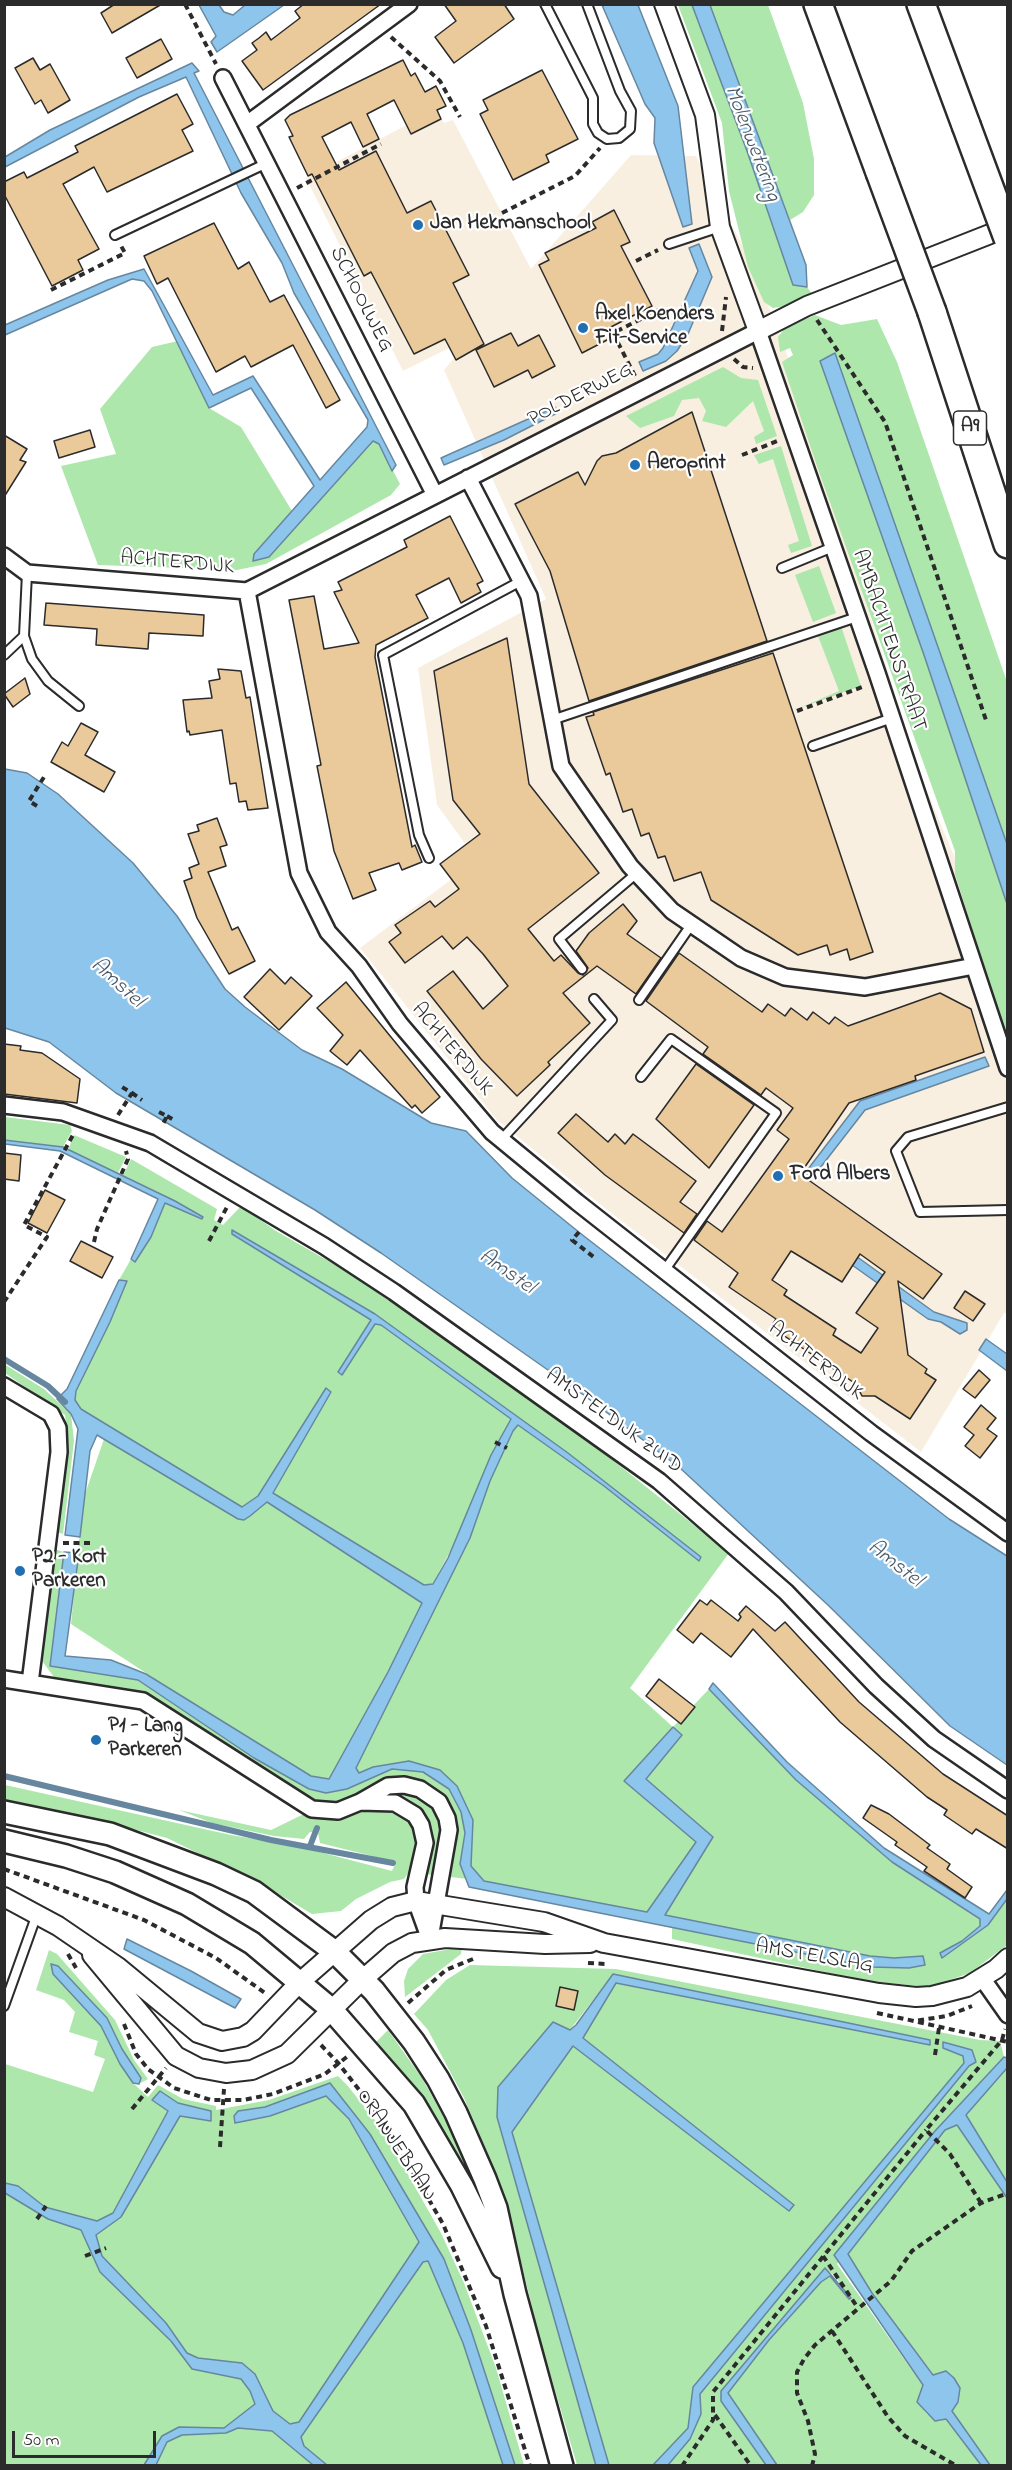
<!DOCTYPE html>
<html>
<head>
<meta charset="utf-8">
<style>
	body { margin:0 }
	#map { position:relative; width:1012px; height:2470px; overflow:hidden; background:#fff; font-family:"Indie Flower",sans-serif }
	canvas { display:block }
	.frame { position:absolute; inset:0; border:6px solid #2b2b2b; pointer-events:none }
	.scale { position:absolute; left:12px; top:2431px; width:144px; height:27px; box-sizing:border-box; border:3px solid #2b2b2b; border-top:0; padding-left:8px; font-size:18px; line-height:21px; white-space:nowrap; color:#2b2b2b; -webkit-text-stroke:4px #fff; paint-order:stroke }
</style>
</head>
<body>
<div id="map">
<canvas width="1012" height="2470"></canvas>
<div class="frame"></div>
<div class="scale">50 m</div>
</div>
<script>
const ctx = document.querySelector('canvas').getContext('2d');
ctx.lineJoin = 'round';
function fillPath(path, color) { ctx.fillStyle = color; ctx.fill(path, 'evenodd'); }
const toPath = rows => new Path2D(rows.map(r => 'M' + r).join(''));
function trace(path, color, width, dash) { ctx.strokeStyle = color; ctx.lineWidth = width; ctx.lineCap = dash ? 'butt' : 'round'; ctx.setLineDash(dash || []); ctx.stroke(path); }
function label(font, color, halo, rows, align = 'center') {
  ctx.font = font + ' "Indie Flower",sans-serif'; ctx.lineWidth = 4.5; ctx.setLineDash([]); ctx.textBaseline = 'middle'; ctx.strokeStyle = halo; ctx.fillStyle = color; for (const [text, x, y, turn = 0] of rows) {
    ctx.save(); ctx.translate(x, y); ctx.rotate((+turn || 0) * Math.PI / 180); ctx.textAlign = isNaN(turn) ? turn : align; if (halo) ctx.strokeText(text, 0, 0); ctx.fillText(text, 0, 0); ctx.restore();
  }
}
const built = toPath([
	[437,109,444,123,453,120,531,269,631,155,696,156,750,260,783,342,923,782,1007,982,1007,1313,1004,1313,921,1452,601,1205,496,1119,360,948,477,860,437,805,418,668,546,599,444,370,454,358,449,348,403,371,306,178]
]);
const green = toPath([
	[678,5,692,5,747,151,793,284,807,287,812,294,787,306,773,308,764,302,748,267,729,191,722,123],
	[710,5,768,5,772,16,803,103,814,159,814,195,803,212,790,220],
	[815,315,841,325,877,319,897,362,1007,682,1007,844,835,353,820,360,924,655,1007,904,1007,1039,955,874,955,851,818,469,782,362,793,355,790,348,780,352,778,337,785,328],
	[178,341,209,408,241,427,292,511,254,554,269,557,373,441,379,444,400,484,391,495,266,564,237,570,98,565,61,466,116,454,100,409,152,347],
	[723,367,741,378,758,380,777,436,756,444,754,437,764,431,753,401,726,427,702,421,706,411,699,398,682,400,674,416,640,428,626,416],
	[781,446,812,546,791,553,788,545,799,541,773,459,759,464,754,455],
	[819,566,836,613,813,622,795,575],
	[841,626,861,686,797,709,839,691,818,636],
	[5,1117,70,1125,72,1131,63,1147,5,1140],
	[74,1135,126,1157,118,1173,68,1150],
	[131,1159,217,1209,214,1220,223,1225,241,1206,276,1231,353,1275,595,1446,729,1553,630,1688,673,1727,709,1689,796,1780,892,1862,980,1920,980,1926,962,1941,940,1953,942,1957,988,1925,1007,1899,1007,1945,970,1973,929,1987,866,1981,672,1939,672,1926,871,1967,902,1958,870,1956,665,1915,713,1837,645,1779,682,1735,673,1727,624,1781,697,1842,647,1912,484,1881,471,1866,473,1820,457,1786,440,1770,409,1761,373,1767,359,1774,356,1768,470,1538,490,1481,513,1431,518,1425,604,1486,568,1453,375,1314,233,1230,232,1234,371,1320,338,1372,342,1375,376,1323,381,1325,511,1419,491,1455,461,1531,432,1585,424,1585,273,1493,331,1392,326,1388,258,1496,242,1507,81,1409,75,1400,76,1391,110,1322,126,1281,119,1280,131,1259,135,1262,151,1237,165,1203,202,1219,203,1217,123,1176],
	[4,1364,44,1389,71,1414,74,1441,63,1534,57,1532,68,1443,65,1415,5,1373],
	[104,1439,238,1519,244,1520,250,1516,267,1502,422,1602,388,1672,329,1779,311,1776,198,1707,71,1624,83,1500],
	[54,1549,64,1552,50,1666,138,1680,254,1758,347,1789,392,1769,423,1772,449,1789,461,1812,465,1833,460,1864,468,1879,424,1874,411,1869,404,1879,390,1882,356,1899,341,1911,312,1914,265,1886,167,1838,106,1822,5,1803,5,1785,231,1835,297,1846,392,1871,396,1862,320,1843,318,1833,310,1832,304,1839,274,1836,212,1823,179,1810,271,1830,304,1814,311,1816,320,1802,256,1766,150,1695,54,1677,42,1661],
	[462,1947,461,1954,405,1997,404,1981,408,1969,423,1954],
	[49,1950,57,1954,115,2020,134,2060,148,2079,139,2084,136,2071,122,2049,101,2026,133,2083,148,2097,158,2085,183,2099,216,2106,216,2110,269,2100,338,2076,347,2085,383,2130,441,2233,464,2283,496,2368,524,2465,515,2465,471,2330,444,2259,370,2134,331,2084,326,2096,349,2119,419,2242,423,2262,428,2261,463,2343,503,2465,5,2465,5,2188,41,2209,102,2227,126,2204,180,2116,211,2121,211,2111,153,2101,168,2111,113,2213,97,2221,45,2207,18,2186,5,2183,5,2064,93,2092,105,2059,94,2055,98,2041,69,2032,75,2012,64,2000,36,1990],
	[470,1965,616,1969,980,2040,1000,2041,1004,2057,935,2131,837,2264,923,2386,917,2402,927,2414,940,2421,945,2419,981,2465,777,2465,728,2393,769,2340,821,2282,830,2276,850,2298,835,2276,825,2269,721,2391,721,2401,766,2465,668,2465,690,2439,701,2414,700,2394,969,2065,976,2062,972,2050,943,2048,963,2056,964,2063,693,2387,688,2428,653,2465,609,2465,512,2132,573,2046,789,2211,794,2205,583,2038,616,1983,930,2045,613,1974,570,2030,553,2022,497,2117,596,2465,577,2465,538,2332,510,2216,487,2152,464,2098,428,2030,414,2014,446,1980],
	[388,2030,422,2078,447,2123,475,2186,473,2193,374,2044],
	[1006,2068,1007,2068,1007,2182,966,2115],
	[957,2125,1007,2198,1007,2465,990,2465,952,2411,958,2402,934,2375,872,2293,848,2254,945,2130]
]);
const water = toPath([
	[199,5,219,5,224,12,233,15,245,5,284,5,217,52,211,42,216,36,199,5],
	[602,5,638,5,678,106,692,224,683,227,654,143,655,118,645,104,602,5],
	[692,5,710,5,806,265,807,287,793,285,747,151,692,5],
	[192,63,199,71,194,73,396,465,392,471,379,444,373,441,269,557,253,561,254,554,314,486,251,388,209,408,152,291,144,281,132,279,5,335,5,325,108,280,144,269,213,395,253,376,320,480,367,427,368,420,294,293,282,263,241,193,186,77,139,97,5,167,5,157,50,130,192,63],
	[699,244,712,277,688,334,677,351,666,361,643,371,639,362,658,354,663,348,698,271,689,248,699,244],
	[835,353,1007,844,1007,904,924,655,820,361,835,353],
	[555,407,559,412,504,440,444,465,441,458,555,407],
	[5,769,27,773,58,794,133,863,177,916,225,989,245,1007,302,1050,342,1069,431,1123,466,1131,512,1178,580,1233,949,1519,1007,1556,1007,1765,950,1726,829,1606,680,1468,585,1396,381,1253,315,1210,116,1093,49,1042,5,1028,5,769],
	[985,1057,989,1066,865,1110,789,1208,934,1312,967,1323,967,1330,960,1334,941,1322,928,1319,776,1211,860,1101,985,1057],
	[4,1140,63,1147,175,1201,203,1217,202,1219,165,1203,151,1237,135,1262,131,1259,158,1199,60,1151,5,1144,4,1140],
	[232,1230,375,1314,568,1453,701,1557,699,1561,604,1486,518,1425,513,1431,490,1481,470,1538,356,1768,359,1773,373,1767,409,1761,440,1770,457,1786,473,1820,471,1866,484,1881,647,1912,696,1842,624,1781,673,1727,682,1735,646,1779,713,1837,665,1915,870,1956,894,1958,923,1956,925,1965,909,1968,871,1967,469,1887,460,1864,465,1833,461,1812,449,1789,423,1772,392,1769,347,1789,326,1793,309,1789,254,1758,138,1680,50,1666,64,1552,79,1553,65,1656,111,1660,146,1674,311,1776,329,1779,388,1672,422,1603,267,1502,250,1516,244,1520,238,1519,97,1435,90,1451,80,1537,65,1535,78,1429,71,1414,57,1399,67,1389,119,1280,127,1281,110,1322,76,1391,75,1400,81,1409,242,1507,258,1496,326,1388,331,1392,273,1493,424,1585,433,1584,448,1558,491,1455,511,1419,381,1325,375,1324,342,1375,338,1372,371,1320,232,1234,232,1230],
	[986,1339,1007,1354,1007,1371,979,1350,986,1339],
	[713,1683,787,1762,884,1848,989,1914,1007,1890,1007,1899,988,1925,942,1958,940,1953,962,1941,980,1926,980,1919,892,1862,796,1780,709,1689,713,1683],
	[127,1939,191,1971,241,1999,235,2008,124,1949,127,1939],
	[51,1964,58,1966,107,2018,122,2049,141,2078,139,2084,133,2083,120,2064,101,2026,53,1974,51,1964],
	[613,1974,930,2040,930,2045,616,1983,583,2038,794,2205,789,2211,573,2046,512,2132,609,2465,596,2466,497,2117,498,2087,553,2022,570,2030,576,2025,613,1974],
	[943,2042,972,2050,976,2062,969,2066,700,2394,701,2414,690,2439,668,2465,653,2465,688,2428,693,2387,964,2063,963,2056,943,2048,943,2042],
	[1004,2057,1007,2058,1007,2068,966,2115,1007,2182,1007,2198,957,2125,945,2130,848,2254,872,2293,933,2375,946,2371,954,2378,960,2388,958,2402,952,2411,990,2465,981,2465,946,2419,935,2421,917,2402,923,2385,834,2255,935,2131,1004,2057],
	[330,2083,370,2134,444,2259,471,2330,515,2465,503,2465,463,2343,428,2261,423,2262,301,2437,304,2446,327,2465,313,2465,272,2431,238,2428,226,2433,182,2435,167,2442,156,2465,144,2465,162,2436,179,2427,224,2428,255,2404,250,2391,241,2379,192,2369,171,2341,100,2272,81,2230,48,2219,5,2193,5,2183,18,2186,45,2207,97,2221,113,2213,168,2111,152,2100,160,2091,178,2103,211,2111,211,2121,180,2116,121,2217,96,2235,102,2256,166,2323,187,2353,198,2358,242,2363,255,2374,273,2411,290,2424,299,2422,419,2242,349,2119,326,2096,270,2116,235,2123,234,2116,238,2111,265,2107,330,2083],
	[825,2268,851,2298,849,2299,830,2276,821,2282,769,2340,728,2393,777,2465,766,2465,721,2401,721,2391,825,2268]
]);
const pier = toPath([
	[1008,161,1008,190,956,216,947,192]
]);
const stream = toPath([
	[4,1359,48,1386,65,1402],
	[4,1776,271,1840,393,1863],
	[310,1846,317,1828]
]);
const building = toPath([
	[115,4,162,4,112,33,101,13,115,4],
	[304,4,381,4,263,90,242,61,257,50,252,43,259,38,266,32,271,40,300,18,295,11,304,4],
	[444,4,504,4,514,19,454,63,435,37,456,21,444,4],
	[161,39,172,59,137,78,126,58,161,39],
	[33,58,40,70,50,64,70,100,48,113,41,100,35,104,15,68,33,58],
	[403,60,411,76,415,73,425,92,436,86,446,106,437,110,441,119,411,134,394,100,367,114,379,139,363,147,351,122,322,137,339,170,376,151,407,213,431,201,469,275,453,283,484,344,456,360,445,339,414,354,371,272,364,276,312,174,308,176,289,137,293,136,285,120,290,115,403,60],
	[542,70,578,139,546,155,549,162,513,180,480,114,488,110,483,100,542,70],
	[177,94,193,124,182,130,193,151,107,192,94,167,63,184,99,249,78,260,83,270,52,286,4,194,4,182,24,172,27,178,78,152,75,146,177,94],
	[614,210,630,242,621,246,652,306,605,330,609,339,582,353,539,265,549,260,545,253,596,228,592,222,614,210],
	[214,223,238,269,249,262,270,302,284,295,340,400,326,408,293,345,251,367,245,356,216,372,168,278,157,284,144,256,214,223],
	[511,333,518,346,539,335,555,366,532,378,528,370,494,387,476,350,511,333],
	[692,412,767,641,589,701,550,571,515,504,578,472,585,485,597,461,602,456,616,453,692,412],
	[90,430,95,447,59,458,54,441,90,430],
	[4,435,27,449,20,460,26,462,4,497,4,435],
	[450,516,483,581,477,584,481,592,461,603,449,578,416,595,428,618,376,645,375,657,412,847,415,845,422,862,402,870,399,863,369,873,376,890,353,899,334,851,317,766,321,765,289,600,314,596,324,649,359,643,334,592,342,590,338,582,407,547,404,540,450,516],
	[46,603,204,615,203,636,149,633,148,649,96,645,97,629,44,625,46,603],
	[507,638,529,784,599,873,528,929,554,961,561,955,578,973,583,975,588,968,576,951,589,933,623,904,637,921,627,934,661,958,636,994,597,966,563,993,590,1023,548,1062,550,1065,517,1096,481,1059,427,991,453,971,483,1009,508,986,483,954,467,937,453,949,442,936,405,963,389,942,401,933,395,925,430,901,435,907,459,889,440,864,480,834,453,800,434,671,507,638],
	[773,653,873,952,850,960,847,949,830,955,827,945,798,955,711,900,701,872,674,881,665,856,658,858,649,833,641,836,632,809,623,812,610,773,606,775,586,717,594,715,593,712,773,653],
	[218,669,241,671,246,698,250,697,268,808,248,810,246,801,239,802,236,783,230,784,222,730,190,735,189,731,187,732,183,700,212,698,209,681,220,679,218,669],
	[25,678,30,694,13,707,4,694,25,678],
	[81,723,98,732,85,755,115,772,104,792,51,762,62,742,68,746,81,723],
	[217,818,227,845,220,847,226,866,208,872,232,930,238,927,255,961,229,974,197,918,184,881,192,878,189,868,199,864,188,834,199,831,197,825,217,818],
	[679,953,762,1012,768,1004,785,1016,791,1008,807,1020,813,1012,829,1024,835,1017,848,1026,940,993,971,1009,984,1052,915,1076,916,1080,849,1103,800,1174,942,1274,923,1299,898,1281,908,1355,927,1369,925,1373,936,1380,910,1419,875,1396,862,1396,856,1384,771,1327,776,1319,729,1287,738,1273,694,1240,707,1221,722,1232,789,1139,777,1130,793,1108,766,1088,761,1095,703,1054,708,1047,646,1001,679,953],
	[791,1251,842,1282,860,1254,885,1272,856,1313,878,1328,861,1353,833,1335,836,1329,784,1295,787,1290,772,1280,791,1251],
	[270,969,285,984,291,977,312,996,279,1030,244,997,270,969],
	[346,982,440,1097,422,1113,415,1105,412,1108,360,1050,347,1065,330,1051,343,1035,317,1008,346,982],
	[4,1044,21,1046,20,1050,42,1053,80,1079,77,1103,4,1094,4,1044],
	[696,1064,754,1105,709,1168,656,1119,696,1064],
	[576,1114,608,1142,615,1134,625,1144,633,1134,696,1181,680,1202,697,1214,684,1233,605,1175,558,1133,576,1114],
	[4,1153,21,1155,19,1181,4,1179,4,1153],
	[45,1190,65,1200,47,1233,28,1223,45,1190],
	[81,1241,113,1257,102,1278,70,1261,81,1241],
	[965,1291,985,1304,973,1321,954,1308,965,1291],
	[979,1370,990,1380,975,1398,963,1389,979,1370],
	[981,1405,996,1418,987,1429,997,1436,980,1458,965,1446,974,1435,964,1427,981,1405],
	[700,1600,707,1605,711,1600,738,1621,741,1617,739,1614,746,1606,775,1631,785,1622,859,1702,943,1774,1008,1816,1008,1849,976,1829,972,1834,944,1815,947,1810,927,1797,840,1722,753,1629,731,1657,701,1633,693,1643,677,1630,700,1600],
	[659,1679,695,1707,681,1724,646,1696,659,1679],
	[871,1805,889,1814,930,1845,927,1848,950,1864,947,1869,972,1887,965,1898,924,1871,927,1867,895,1845,897,1842,863,1818,871,1805],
	[560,1987,578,1991,574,2010,556,2006,560,1987]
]);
const path = toPath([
	[185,4,216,64],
	[391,37,440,81,460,117],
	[297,188,381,144],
	[502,213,575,176,600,148],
	[636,261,658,250],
	[51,290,125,253,120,244],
	[817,320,885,422,987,723],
	[722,331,726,297],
	[734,359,743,367,753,368],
	[635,376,613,333,661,309],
	[742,455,780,440],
	[797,711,865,686],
	[37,806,29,801,44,777],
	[132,1093,142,1100],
	[159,1112,167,1116,162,1126],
	[118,1115,132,1093,122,1087],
	[167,1116,174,1120],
	[579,1232,572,1240,595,1258],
	[209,1241,227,1207],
	[94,1242,97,1229,128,1159,126,1151],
	[4,1302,47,1237,24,1225,74,1133],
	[495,1442,507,1448],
	[63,1543,92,1543],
	[4,1869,144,1920,216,1958,265,1993],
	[68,1954,76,1968],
	[588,1963,605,1964],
	[408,2003,446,1970,473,1959],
	[877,2013,914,2021,947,2016,972,2006],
	[918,2022,1008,2042],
	[124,2024,136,2054,148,2069,174,2088,211,2100,243,2100,273,2094,325,2074,348,2056],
	[321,2045,339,2064,384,2122,443,2224,486,2326,530,2466],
	[935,2055,939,2028],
	[132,2109,166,2068],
	[220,2147,224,2089],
	[981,2203,950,2154,926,2130,1002,2040,1005,2029],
	[37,2219,46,2206],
	[85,2256,106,2248],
	[823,2256,858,2308],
	[832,2331,888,2417,905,2436,957,2466],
	[715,2415,751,2466],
	[682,2466,713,2420,713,2392,926,2130],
	[812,2466,815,2454,808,2421,797,2393,797,2372,804,2359,815,2345,891,2281,912,2251,981,2203,1008,2193]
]);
const service = toPath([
	[545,4,593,98,593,124,598,133,607,139,619,138,630,129,631,111,620,91,587,4],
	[115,235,267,163],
	[669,244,720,227],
	[782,568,833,547],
	[27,573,24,636,32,659,48,681,79,706],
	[4,655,24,636],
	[552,720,857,617],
	[813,746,892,718],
	[429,858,419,835,383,655,521,581],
	[582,969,559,939,637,873],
	[639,1000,691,925],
	[641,1077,671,1039,776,1113,664,1271],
	[1008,1107,908,1137,896,1151,920,1212,1008,1210],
	[501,1140,612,1020,594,999],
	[4,2006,37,1914]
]);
const minor = toPath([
	[223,78,435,495],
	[247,124,409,4],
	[468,478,529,596,561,766,630,866,672,911,741,958,785,977,865,987,974,966],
	[4,556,27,573,247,591],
	[247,591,758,331,877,673,1008,1068],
	[247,591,299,873,328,932,359,966,400,1024,492,1132,577,1202,871,1433,1008,1533],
	[4,1105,63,1112,150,1143,324,1246,394,1292,659,1481,786,1592,876,1686,934,1739,1008,1790],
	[4,1386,51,1414,58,1428,59,1452,30,1683],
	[4,1679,143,1701,312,1809,338,1811,360,1802,388,1786,404,1785,420,1789,439,1802,447,1818,449,1830,430,1938],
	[360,1802,395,1803,415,1815,421,1825,425,1843,415,1887,416,1901,429,1937],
	[982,1978,1008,2015]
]);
const tertiary = toPath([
	[664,4,705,115,720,227,758,331,807,306,1008,227],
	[4,1897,58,1926,118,1967,198,2033,222,2041,243,2037,253,2031,299,1983,371,1920,392,1907,416,1901,544,1922,604,1943,879,1993,916,1997,932,1996,967,1987,996,1969,1008,1958],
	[92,1955,176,2056,199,2068,226,2073,252,2070,287,2054,362,1980,393,1953,412,1943,445,1938,545,1944,590,1943]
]);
const secondary = toPath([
	[4,1812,110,1834,216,1874,254,1892,335,1952,374,1991,414,2042,438,2079,456,2113,485,2179,496,2208,515,2294,562,2466],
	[4,1841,66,1856,115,1872,187,1904,252,1943,331,2009,414,2104,462,2186,502,2267]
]);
const motorway = toPath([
	[818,4,880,172],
	[921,4,966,125],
	[932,312,1008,544]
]);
const motorwayBridge = toPath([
	[966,125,1008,238],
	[880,172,932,312]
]);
const markers = [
	[418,225,6,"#1f6fb2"],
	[583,328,6,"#1f6fb2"],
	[635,465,6,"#1f6fb2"],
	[778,1176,6,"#1f6fb2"],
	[20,1571,6,"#1f6fb2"],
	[96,1740,6,"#1f6fb2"]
];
const shields = [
	[970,428,33]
];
const shieldNames = [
	["A9",970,428]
];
const poiNames = [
	["Jan Hekmanschool",430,225],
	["Axel Koenders",595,316],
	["Fit-Service",595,340],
	["Aeroprint",647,465],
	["Ford Albers",790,1176],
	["P2 - Kort",32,1559],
	["Parkeren",32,1583],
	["P1 - Lang",108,1728],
	["Parkeren",108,1752]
];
const streetNames = [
	["SCHOOLWEG",360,300,63],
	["POLDERWEG",581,396,-27],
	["ACHTERDIJK",177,564,5],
	["AMBACHTENSTRAAT",888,641,71],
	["ACHTERDIJK",451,1050,50],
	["ACHTERDIJK",815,1362,38],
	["AMSTELDIJK ZUID",613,1422,36],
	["AMSTELSLAG",814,1958,10],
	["ORANJEBAAN",395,2146,57]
];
const waterNames = [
	["Molenwetering",751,144,69],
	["Amstel",116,984,42],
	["Amstel",506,1273,35],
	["Amstel",894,1565,38]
];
fillPath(built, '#f9efe1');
fillPath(green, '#ade7ac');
fillPath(water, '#8ec5ec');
trace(water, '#66879f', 1.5);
fillPath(pier, '#fff');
trace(stream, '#66879f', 6);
fillPath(building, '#eac99b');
trace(building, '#2b2b2b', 1.5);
trace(service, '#2b2b2b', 12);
trace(minor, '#2b2b2b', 20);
trace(tertiary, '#2b2b2b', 22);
trace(secondary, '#2b2b2b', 26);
trace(motorway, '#2b2b2b', 32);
trace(path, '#2b2b2b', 4, [6, 4.5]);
trace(service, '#fff', 8);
trace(minor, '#fff', 15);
trace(tertiary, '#fff', 18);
trace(secondary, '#fff', 21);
trace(motorway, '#fff', 27);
trace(motorwayBridge, '#2b2b2b', 32, []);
trace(motorwayBridge, '#fff', 27);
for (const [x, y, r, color] of markers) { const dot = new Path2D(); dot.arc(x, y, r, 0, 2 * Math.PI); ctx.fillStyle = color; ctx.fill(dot); trace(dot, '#fff', 2); }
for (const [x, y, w] of shields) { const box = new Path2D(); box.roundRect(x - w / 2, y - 17, w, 34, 4.5); ctx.fillStyle = '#fff'; ctx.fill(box); trace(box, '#2b2b2b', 1.5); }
label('bold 20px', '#2b2b2b', null, shieldNames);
label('bold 21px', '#2b2b2b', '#fff', poiNames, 'left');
label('21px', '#2b2b2b', '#fff', streetNames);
label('italic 22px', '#495965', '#fff', waterNames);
</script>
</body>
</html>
